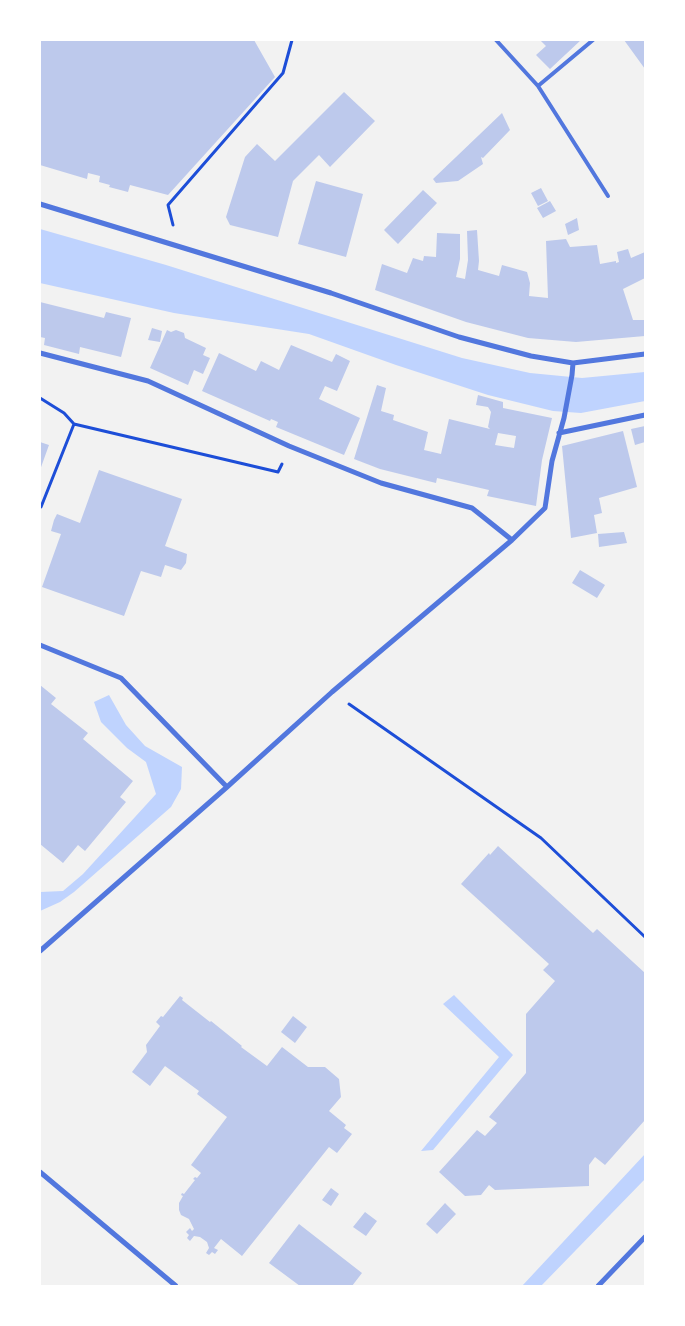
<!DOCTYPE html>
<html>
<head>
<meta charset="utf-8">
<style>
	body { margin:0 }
	#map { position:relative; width:685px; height:1326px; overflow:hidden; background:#f2f2f2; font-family:Commissioner,sans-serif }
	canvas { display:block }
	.frame { position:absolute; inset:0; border:41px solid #fff; pointer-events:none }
</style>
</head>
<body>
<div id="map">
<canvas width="685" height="1326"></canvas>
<div class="frame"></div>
</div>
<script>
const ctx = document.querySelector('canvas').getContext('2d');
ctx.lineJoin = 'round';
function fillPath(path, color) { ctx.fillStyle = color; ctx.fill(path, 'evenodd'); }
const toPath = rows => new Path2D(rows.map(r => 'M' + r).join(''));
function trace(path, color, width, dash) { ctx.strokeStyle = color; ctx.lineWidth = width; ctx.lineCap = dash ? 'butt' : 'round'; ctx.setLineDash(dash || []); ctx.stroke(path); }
const water = toPath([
	[40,229,166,265,462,358,530,373,582,378,645,372,645,401,581,413,553,411,488,395,396,365,309,334,174,313,40,283],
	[109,695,126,725,145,746,182,767,181,789,171,807,74,892,60,902,40,911,40,892,63,891,83,874,156,794,146,762,127,748,101,722,94,702],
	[454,995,513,1055,433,1150,421,1151,499,1057,443,1004],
	[645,1154,645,1179,541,1286,522,1286]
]);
const building = toPath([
	[40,40,254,40,275,77,168,195,130,185,128,192,109,187,110,185,99,182,100,176,88,173,87,179,40,165,41,158,40,158],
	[540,40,581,40,550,69,536,55,546,46],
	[624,40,645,40,645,69],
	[344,92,375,121,330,167,319,155,293,181,278,237,230,225,226,217,245,157,257,144,275,161],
	[502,113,510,130,483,158,481,157,483,164,458,181,436,183,433,179],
	[316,181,363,194,346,257,298,244],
	[541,188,548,201,538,206,531,193],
	[423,190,437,203,398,244,384,230],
	[550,201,556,211,543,218,537,208],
	[577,218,579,230,568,235,565,224],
	[477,230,479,261,478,270,499,276,502,265,527,272,530,283,529,296,548,298,546,241,566,239,570,247,597,245,600,264,616,261,616,263,619,262,617,252,628,249,631,258,645,252,645,278,623,289,633,320,645,320,645,336,576,342,528,338,466,322,375,290,382,264,407,273,413,258,423,261,424,256,436,257,437,233,460,234,460,259,456,277,465,279,468,260,467,231],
	[40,302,104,318,106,312,131,318,121,357,80,347,79,354,44,345,45,338,40,337],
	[152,328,162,331,160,342,148,340],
	[167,330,171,332,176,330,184,333,185,338,206,348,203,355,210,358,203,374,194,370,188,385,150,368],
	[291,345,332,362,336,354,350,361,337,391,325,386,319,399,360,418,344,455,276,427,278,422,271,419,270,421,202,391,219,353,256,371,261,361,279,370],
	[377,385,386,388,381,411,394,415,393,420,428,432,424,450,441,454,449,419,490,429,488,427,491,412,488,407,476,405,478,395,503,402,503,408,552,418,542,460,536,506,487,496,489,490,437,478,436,483,380,469,354,459],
	[498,433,516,436,514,448,495,445],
	[645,426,645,442,635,445,631,429],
	[623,431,637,487,599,498,602,513,594,515,597,533,571,538,562,446],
	[40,442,49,445,40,470],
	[99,470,182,499,165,546,187,554,186,563,181,570,165,565,161,577,141,571,124,616,42,587,61,534,51,531,54,520,57,514,80,523],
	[624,532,627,543,599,547,598,534],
	[580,570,605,585,597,598,572,583],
	[40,685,56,698,51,704,88,733,83,739,133,781,120,797,126,802,85,851,78,845,63,863,40,844],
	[498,846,593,933,597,929,645,973,645,1120,605,1165,595,1157,589,1165,589,1186,495,1190,489,1185,481,1195,465,1196,439,1172,477,1130,485,1136,497,1123,489,1117,526,1073,526,1014,555,981,543,970,549,964,461,884,489,853,490,855],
	[180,996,183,998,182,1000,210,1022,211,1021,242,1046,241,1047,267,1066,282,1047,308,1067,325,1067,339,1079,341,1097,329,1111,346,1125,344,1128,352,1134,337,1153,329,1147,242,1256,221,1239,214,1248,218,1250,215,1254,212,1252,209,1255,206,1253,209,1248,207,1242,200,1237,194,1236,190,1241,187,1238,189,1235,186,1232,190,1228,192,1231,194,1229,189,1219,181,1215,179,1210,179,1203,183,1196,181,1195,182,1193,184,1194,195,1180,193,1179,195,1177,197,1178,201,1173,191,1165,227,1117,197,1094,199,1091,165,1066,150,1086,132,1072,147,1052,146,1045,160,1026,156,1022,161,1016,163,1017],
	[293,1016,307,1027,295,1043,281,1032],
	[331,1188,339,1194,331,1206,322,1200],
	[445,1203,456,1214,437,1234,426,1224],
	[365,1212,377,1221,366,1236,353,1227],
	[299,1224,362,1273,352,1286,300,1286,269,1263]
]);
const path = toPath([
	[173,225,168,205,283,73,292,40],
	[40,398,64,413,74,424],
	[40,507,41,507,74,424,278,472,282,464],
	[349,704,541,838,645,937]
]);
const service = toPath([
	[496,40,538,86,593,40],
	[538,86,608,196]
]);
const minor = toPath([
	[40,204,331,293,459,337,531,356,573,363,645,354],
	[40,353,148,381,289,446,381,483,472,508,512,540],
	[559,433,645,415],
	[40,645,121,678,227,787],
	[40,951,227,787,332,692,512,540,545,508,552,461,564,418,572,375,573,363],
	[40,1172,176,1286],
	[598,1286,645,1237]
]);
fillPath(water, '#bfd3fe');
fillPath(building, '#bdc9ec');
trace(path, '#1d4ed8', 3);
trace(service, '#5277de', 4);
trace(minor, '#5277de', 5);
</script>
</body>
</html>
